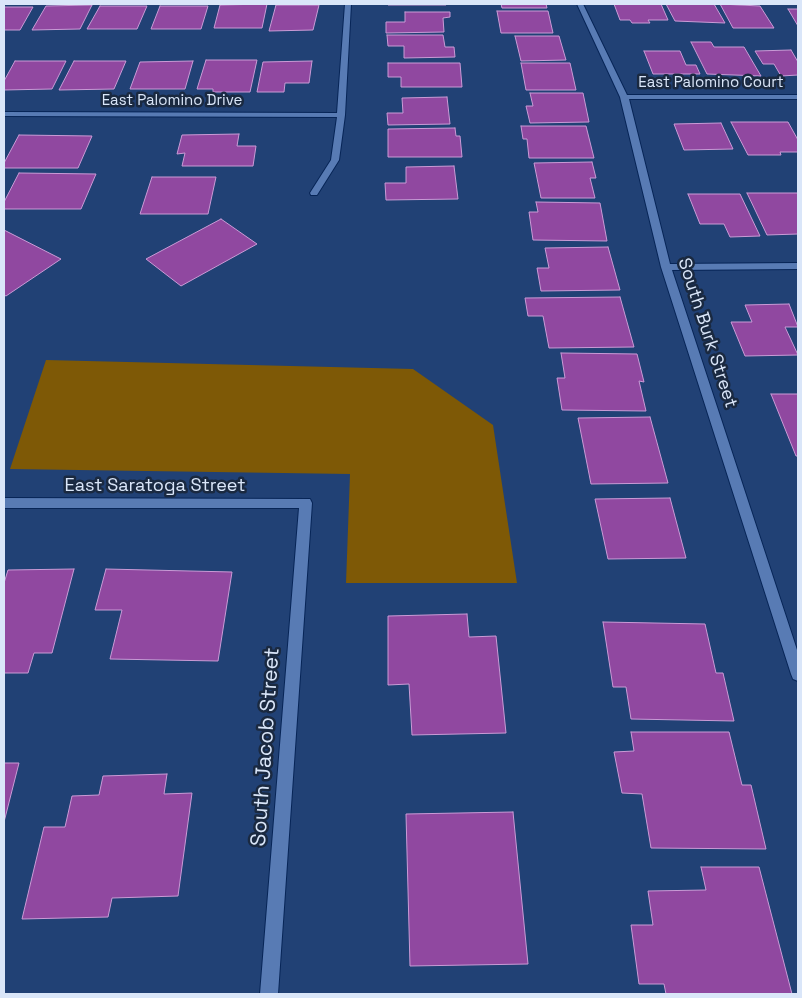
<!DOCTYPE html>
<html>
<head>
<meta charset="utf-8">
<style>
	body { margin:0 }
	#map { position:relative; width:802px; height:998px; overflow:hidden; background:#214175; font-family:"Space Grotesk",sans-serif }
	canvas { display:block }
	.frame { position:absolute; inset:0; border:5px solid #dae6f9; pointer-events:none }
</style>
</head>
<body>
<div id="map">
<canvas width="802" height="998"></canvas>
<div class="frame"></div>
</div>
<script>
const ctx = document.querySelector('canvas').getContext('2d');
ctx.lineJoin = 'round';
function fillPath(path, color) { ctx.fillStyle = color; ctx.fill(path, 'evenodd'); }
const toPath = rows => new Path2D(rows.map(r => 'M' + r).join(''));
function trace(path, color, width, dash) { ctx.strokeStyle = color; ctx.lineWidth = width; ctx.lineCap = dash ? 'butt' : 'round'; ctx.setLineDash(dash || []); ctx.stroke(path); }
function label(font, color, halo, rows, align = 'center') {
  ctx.font = font + ' "Space Grotesk",sans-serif'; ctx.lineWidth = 5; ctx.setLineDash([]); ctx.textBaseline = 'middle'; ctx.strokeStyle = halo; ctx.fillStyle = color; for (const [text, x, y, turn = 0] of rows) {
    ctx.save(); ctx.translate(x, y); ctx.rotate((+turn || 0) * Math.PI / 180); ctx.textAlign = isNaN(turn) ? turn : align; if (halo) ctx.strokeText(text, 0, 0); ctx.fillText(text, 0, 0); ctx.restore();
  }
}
const green = toPath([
	[46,360,413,369,493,425,517,583,346,583,350,474,10,469]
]);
const building = toPath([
	[267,4,262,28,214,28,220,5,267,4],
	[388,4,446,4,446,5,388,5,388,4],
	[501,4,546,4,547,8,502,8,501,4],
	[614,4,661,4,668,20,648,20,650,23,632,23,630,20,620,20,614,4],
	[666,4,714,4,725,23,675,21,666,4],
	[720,4,760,6,774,28,733,28,720,4],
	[92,5,80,29,32,30,46,6,92,5],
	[276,5,319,5,313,30,269,31,276,5],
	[100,6,147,6,137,29,87,29,100,6],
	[160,6,208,6,201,29,151,29,160,6],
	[4,7,33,7,20,30,4,30,4,7],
	[788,9,798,9,798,26,788,9],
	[497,11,548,11,553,33,501,33,497,11],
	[405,12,450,12,450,17,443,18,444,32,386,33,386,22,405,22,405,12],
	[387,35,443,35,445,47,454,47,455,57,404,58,404,46,388,46,387,35],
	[515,36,559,36,566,60,521,61,515,36],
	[691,42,711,42,714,47,744,47,761,76,707,74,691,42],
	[791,50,798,62,798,75,781,76,774,64,763,64,755,51,791,50],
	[644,51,680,51,686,65,696,65,700,74,653,74,644,51],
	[206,60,257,60,250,92,213,92,213,89,197,89,206,60],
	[15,61,66,61,52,89,4,90,4,81,15,61],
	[74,61,126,61,114,89,59,90,74,61],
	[193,61,185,89,130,89,140,62,193,61],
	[312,61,309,83,285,83,284,92,257,92,263,62,312,61],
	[388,63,460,63,462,87,401,87,401,77,388,77,388,63],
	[521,63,570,63,576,90,526,90,521,63],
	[530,93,583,93,589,122,530,123,526,106,533,106,530,93],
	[447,97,450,124,388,125,387,113,403,113,402,98,447,97],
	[731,122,788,122,798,140,798,152,780,152,781,155,748,155,731,122],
	[721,123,733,149,684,150,674,124,721,123],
	[521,126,586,126,594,158,529,158,527,139,523,139,521,126],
	[455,128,456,136,460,136,462,157,388,157,388,129,455,128],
	[239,134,237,146,256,146,253,166,182,166,185,153,177,154,182,135,239,134],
	[19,135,92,136,78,168,4,168,4,163,19,135],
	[592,162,596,178,590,178,595,198,541,198,534,163,592,162],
	[454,166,458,199,386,200,385,183,406,183,406,167,454,166],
	[19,173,96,174,81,209,4,209,4,202,19,173],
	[152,177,216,177,208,214,140,214,152,177],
	[747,193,798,193,798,234,767,235,747,193],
	[688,194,740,194,760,236,730,237,724,224,700,224,688,194],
	[536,202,600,203,607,241,533,240,529,212,538,212,536,202],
	[221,219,257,244,181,286,146,259,221,219],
	[4,230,61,259,6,296,4,295,4,230],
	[608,247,620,290,541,291,537,268,549,268,545,248,608,247],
	[620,297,634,347,549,348,543,316,528,316,525,298,620,297],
	[789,304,798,327,785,327,798,355,745,356,731,322,752,322,745,305,789,304],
	[561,353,637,354,644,382,639,381,646,411,562,410,557,378,565,378,561,353],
	[771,394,798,394,798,456,796,456,771,394],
	[650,417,668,483,591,484,578,418,650,417],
	[670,498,686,558,608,559,595,499,670,498],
	[74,569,52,653,34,653,28,673,4,673,4,583,8,570,74,569],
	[106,569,232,572,218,661,110,659,122,610,95,610,106,569],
	[467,614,469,637,496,636,506,733,412,735,409,684,388,685,388,616,467,614],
	[603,622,705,624,716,673,723,673,734,721,631,719,626,687,613,687,603,622],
	[631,732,729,732,742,785,751,785,766,849,651,848,642,794,622,793,614,752,634,751,631,732],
	[4,763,19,763,4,822,4,763],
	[167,774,164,794,192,793,178,896,112,898,108,917,22,919,44,827,65,827,72,796,99,795,103,776,167,774],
	[513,812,528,964,410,966,406,814,513,812],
	[701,867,759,867,792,994,666,994,664,984,639,984,631,925,653,925,648,891,706,890,701,867]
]);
const minor = toPath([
	[345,4,351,4,345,115,339,160,317,195,311,195,310,193,331,160,337,117,4,116,4,112,337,113,345,4],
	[577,4,583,4,627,95,798,95,798,99,629,99,670,264,798,263,798,269,672,270,798,653,798,681,793,679,791,674,661,267,620,97,577,4],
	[4,498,310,499,312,503,278,994,260,994,299,508,4,508,4,498]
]);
const farStreetnames = [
	["East Palomino Court",711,83],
	["East Palomino Drive",172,101]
];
const streetNames = [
	["South Burk Street",707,333,72],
	["East Saratoga Street",155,486]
];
const nearStreetnames = [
	["South Jacob Street",266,747,-86]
];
fillPath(green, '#7e5906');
fillPath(building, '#9048a0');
trace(building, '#ca9bd6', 1);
trace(minor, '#072557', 2);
fillPath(minor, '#587bb4');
label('15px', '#dae6f9', '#1a2940', farStreetnames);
label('18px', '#dae6f9', '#1a2940', streetNames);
label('21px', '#dae6f9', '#1a2940', nearStreetnames);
</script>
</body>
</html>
